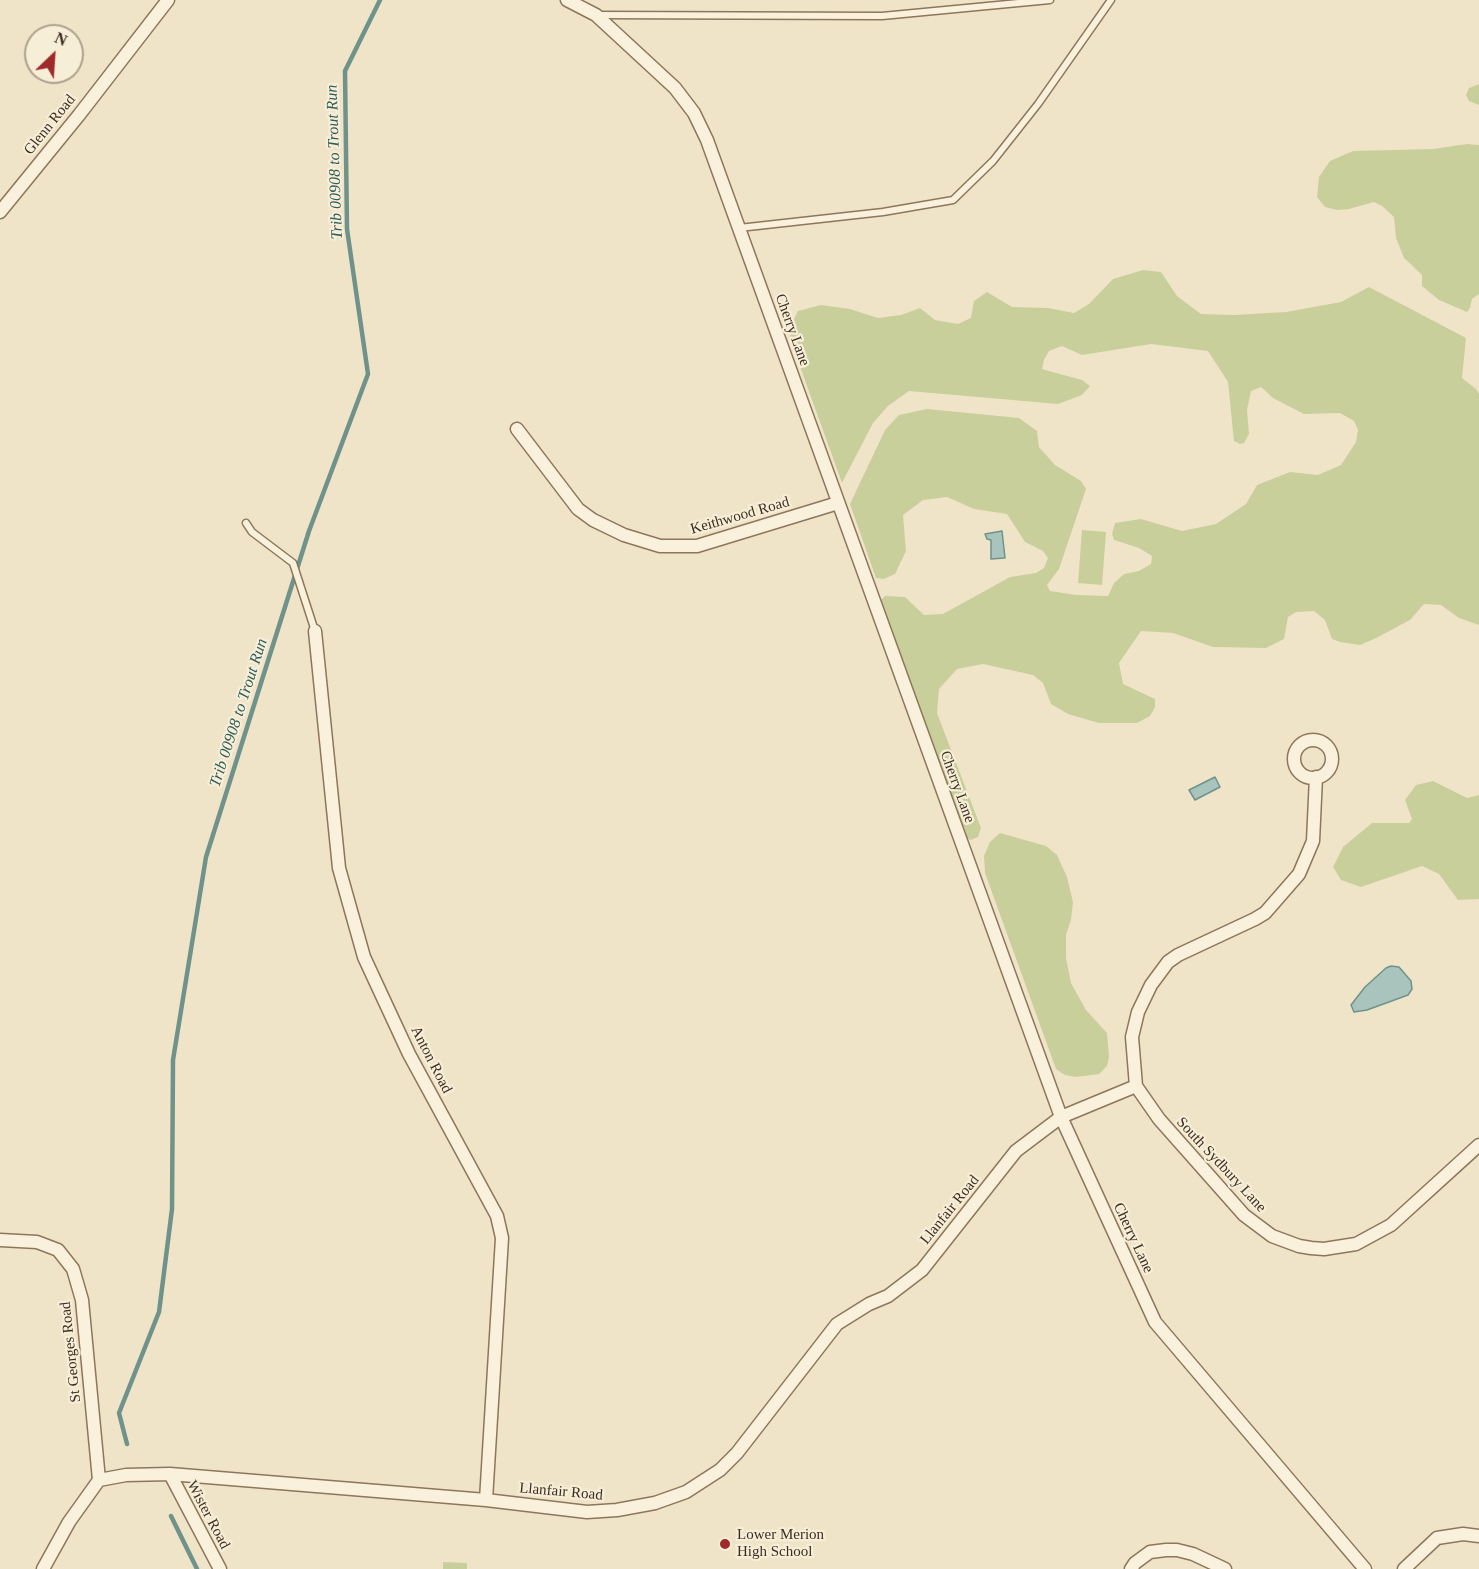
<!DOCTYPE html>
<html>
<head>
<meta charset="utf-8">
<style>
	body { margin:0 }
	#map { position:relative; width:1479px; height:1569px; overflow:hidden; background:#f0e4c8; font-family:"Times New Roman",serif }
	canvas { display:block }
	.north { position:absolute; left:24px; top:24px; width:60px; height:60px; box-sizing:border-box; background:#f7eed8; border:2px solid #ada18e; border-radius:50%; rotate:25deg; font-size:16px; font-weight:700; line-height:24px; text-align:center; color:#3d2e20 }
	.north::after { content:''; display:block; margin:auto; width:21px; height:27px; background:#9e2a2b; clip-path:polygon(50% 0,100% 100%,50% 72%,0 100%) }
</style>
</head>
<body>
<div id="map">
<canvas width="1479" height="1569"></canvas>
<div class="north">N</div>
</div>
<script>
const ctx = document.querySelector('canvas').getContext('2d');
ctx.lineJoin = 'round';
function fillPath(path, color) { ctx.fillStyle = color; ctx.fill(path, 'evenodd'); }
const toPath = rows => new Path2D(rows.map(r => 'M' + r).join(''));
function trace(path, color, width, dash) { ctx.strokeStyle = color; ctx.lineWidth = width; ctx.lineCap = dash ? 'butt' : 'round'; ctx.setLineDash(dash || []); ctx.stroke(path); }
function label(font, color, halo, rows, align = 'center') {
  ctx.font = font + ' "Times New Roman",serif'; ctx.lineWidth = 4.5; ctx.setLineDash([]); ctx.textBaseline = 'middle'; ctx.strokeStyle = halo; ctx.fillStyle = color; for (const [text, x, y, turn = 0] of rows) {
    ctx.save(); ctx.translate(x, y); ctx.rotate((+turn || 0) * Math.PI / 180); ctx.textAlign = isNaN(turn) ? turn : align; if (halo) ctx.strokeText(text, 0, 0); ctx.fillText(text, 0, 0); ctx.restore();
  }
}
const green = toPath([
	[1479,84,1479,105,1469,101,1466,95,1469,88],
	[1467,144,1479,145,1479,294,1472,299,1470,308,1467,312,1439,300,1422,286,1422,275,1404,258,1396,238,1394,217,1382,206,1374,202,1349,209,1337,210,1325,207,1317,197,1319,177,1330,161,1353,151,1433,149],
	[1143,270,1161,272,1177,296,1201,314,1234,315,1286,312,1341,302,1369,287,1466,338,1462,378,1476,389,1479,394,1479,625,1459,618,1441,605,1424,604,1410,620,1376,638,1360,645,1340,642,1332,639,1325,620,1314,611,1296,612,1288,617,1284,639,1266,648,1213,647,1173,633,1141,631,1119,663,1123,684,1155,699,1155,707,1150,716,1137,723,1099,723,1068,714,1051,704,1043,683,1033,675,983,664,957,669,939,689,937,713,981,828,978,837,971,840,966,838,881,600,885,596,905,597,924,615,943,614,1010,577,1036,573,1044,568,1048,558,1043,551,1025,542,1007,514,974,509,947,497,923,500,903,515,906,551,895,574,884,579,876,578,850,504,885,430,899,415,927,409,1019,418,1037,431,1039,447,1055,465,1081,481,1086,489,1059,569,1047,585,1050,591,1076,595,1108,596,1114,583,1124,574,1139,571,1151,564,1152,556,1139,548,1114,540,1112,534,1115,523,1141,519,1182,531,1216,524,1246,504,1257,485,1290,472,1318,475,1341,465,1356,442,1358,430,1354,421,1340,413,1304,414,1273,398,1261,387,1251,391,1247,410,1249,434,1244,443,1240,444,1234,441,1228,382,1208,351,1151,344,1082,355,1062,346,1049,351,1044,360,1042,369,1082,380,1090,386,1082,395,1058,404,909,391,888,406,873,423,842,483,798,361,790,336,793,321,798,311,821,305,850,309,878,318,901,315,920,308,935,320,958,324,971,318,974,301,987,292,1012,307,1048,308,1074,313,1089,304,1113,279],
	[1082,530,1106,532,1102,585,1078,583],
	[1433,781,1467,798,1479,795,1479,899,1458,900,1439,874,1422,866,1361,887,1341,880,1333,867,1343,847,1372,823,1409,823,1412,819,1405,800,1416,785],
	[1000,833,1046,846,1057,855,1067,877,1073,902,1071,920,1066,935,1066,958,1071,983,1086,1010,1107,1033,1109,1057,1107,1066,1099,1074,1076,1077,1065,1075,1056,1069,985,873,984,856,990,842],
	[443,1562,467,1563,467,1569,443,1569]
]);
const water = toPath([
	[1002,531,1005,558,991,559,991,540,987,539,985,534,1002,531],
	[1215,777,1220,787,1195,800,1189,790,1215,777],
	[1391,966,1399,967,1411,981,1412,989,1408,995,1367,1010,1354,1012,1351,1005,1365,987,1386,968,1391,966]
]);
const stream = toPath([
	[127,1444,119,1413,159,1312,172,1209,173,1060,206,857,309,531,368,374,347,229,345,71,380,0],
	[171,1516,197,1569]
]);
const lane = toPath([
	[596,15,882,16,1050,0],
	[739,228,883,212,953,200,993,161,1038,104,1111,0],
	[246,523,252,532,293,563,315,631]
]);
const street = toPath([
	[567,0,596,15,675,88,694,113,707,140,1061,1117,1155,1322,1365,1569],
	[0,212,79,115,168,0],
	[517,429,578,509,593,520,624,535,660,546,697,546,838,503],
	[315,631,339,868,364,957,409,1054,497,1216,502,1238,486,1500],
	'1294 759a19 19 0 1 1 38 0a19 19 0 1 1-38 0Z',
	[1316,777,1313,841,1299,874,1265,913,1255,919,1178,955,1168,962,1151,985,1138,1012,1132,1037,1136,1086,1159,1119,1244,1215,1272,1236,1299,1246,1311,1248,1324,1249,1356,1244,1391,1225,1479,1145],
	[0,1240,37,1242,58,1250,73,1269,82,1300,99,1480],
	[170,1474,220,1569],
	[43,1569,69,1522,99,1480,126,1475,170,1474,486,1500,587,1512,617,1510,655,1503,686,1492,720,1470,737,1453,837,1324,869,1304,888,1296,922,1270,1016,1151,1061,1117,1136,1086],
	[1131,1569,1135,1563,1150,1552,1166,1550,1177,1550,1193,1554,1225,1569],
	[1404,1569,1437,1538,1463,1534,1479,1536]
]);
const markers = [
	[725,1544,6,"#9e2a2b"]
];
const streetNames = [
	["Glenn Road",50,125,-51],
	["Cherry Lane",792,330,70],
	["Keithwood Road",740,516,-16],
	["Cherry Lane",957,787,70],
	["Anton Road",431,1060,63],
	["South Sydbury Lane",1221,1165,47],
	["Llanfair Road",950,1210,-51],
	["Cherry Lane",1133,1238,65],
	["St Georges Road",71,1352,-96],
	["Llanfair Road",561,1492,5],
	["Wister Road",208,1515,62]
];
const poiNames = [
	["Lower Merion",737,1535],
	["High School",737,1552]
];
const waterNames = [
	["Trib 00908 to Trout Run",335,162,-92],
	["Trib 00908 to Trout Run",239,713,-72]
];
fillPath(green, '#c9cf9b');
fillPath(water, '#a9c4bc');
trace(water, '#6f938a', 1.5);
trace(stream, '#6f938a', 4.5);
trace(lane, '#8d765c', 9);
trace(street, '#8d765c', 15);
trace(lane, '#faf1dc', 6);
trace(street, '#faf1dc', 12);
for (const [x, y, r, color] of markers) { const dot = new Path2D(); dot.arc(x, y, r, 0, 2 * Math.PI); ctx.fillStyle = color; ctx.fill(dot); trace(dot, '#f7eed8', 2); }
label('15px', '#3d2e20', '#f7eed8', streetNames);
label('15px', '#3d2e20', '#f7eed8', poiNames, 'left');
label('italic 16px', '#2f5d5a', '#f7eed8', waterNames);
</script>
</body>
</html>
